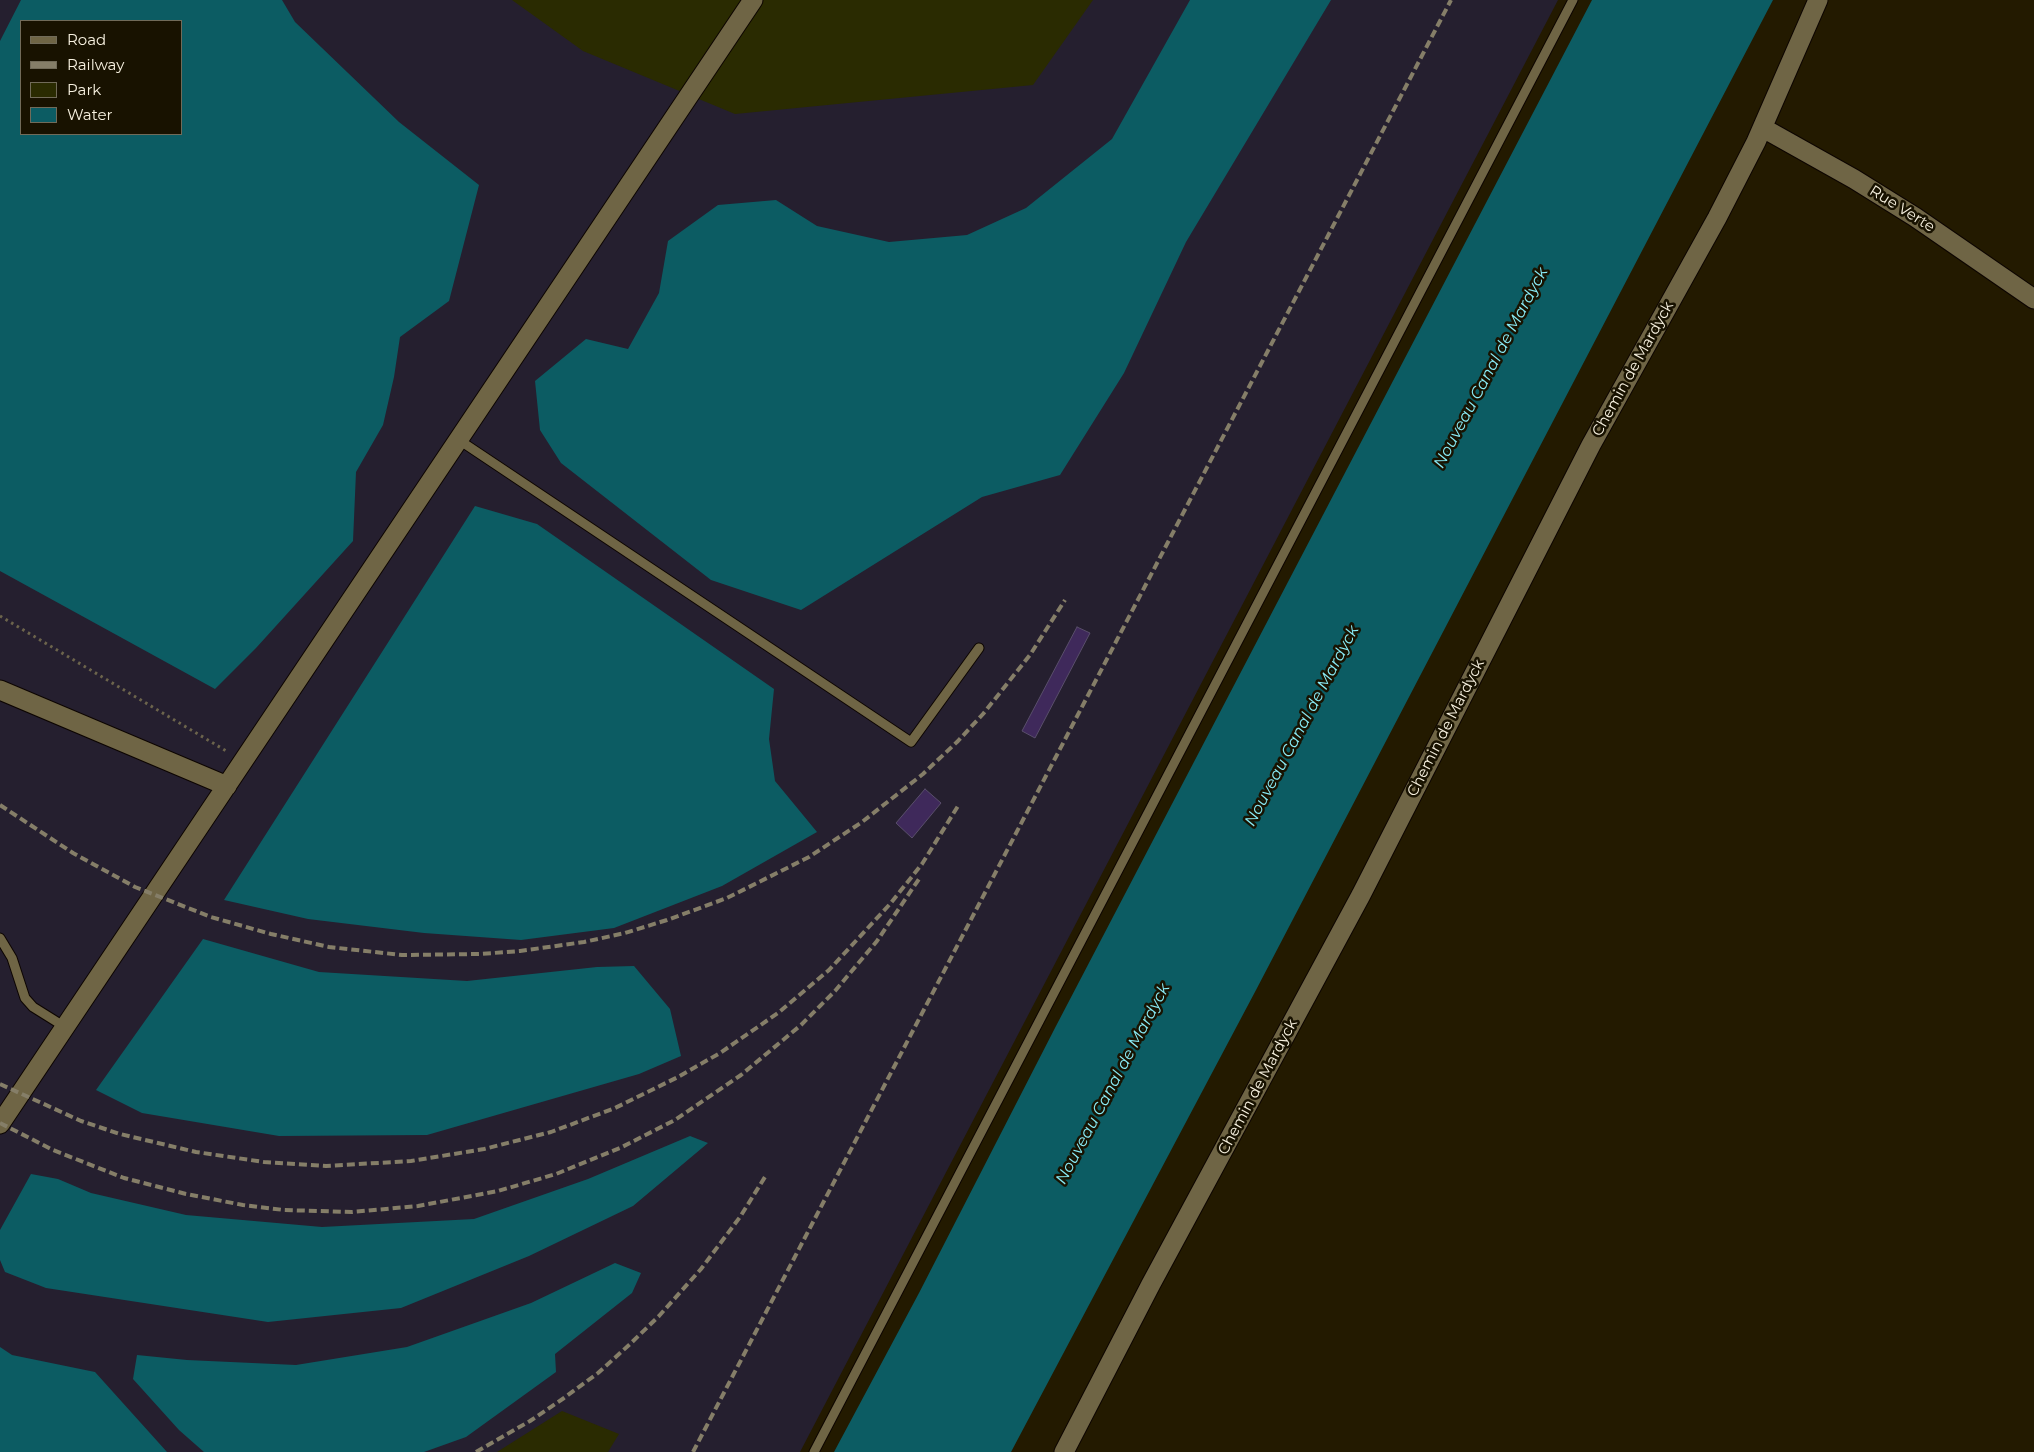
<!DOCTYPE html>
<html>
<head>
<meta charset="utf-8">
<style>
	body { margin:0 }
	#map { position:relative; width:2034px; height:1452px; overflow:hidden; background:#231a00; font-family:Montserrat,sans-serif }
	canvas { display:block }
	.legend { position:absolute; left:20px; top:20px; width:162px; height:115px; box-sizing:border-box; background:#181200; border:1px solid #716b59; margin:0; padding:6px 9px; list-style:none; font-size:15px; color:#f7f1df }
	.legend li { display:flex; align-items:center; gap:10px; height:25px }
	.legend b { width:25px; border:1px solid #716b59 }
</style>
</head>
<body>
<div id="map">
<canvas width="2034" height="1452"></canvas>
<ul class="legend">
<li><b style="height:6px;background:#6f6545"></b>Road</li>
<li><b style="height:6px;background:#857e68"></b>Railway</li>
<li><b style="height:14px;background:#2a2b01"></b>Park</li>
<li><b style="height:14px;background:#0c5c63"></b>Water</li>
</ul>
</div>
<script>
const ctx = document.querySelector('canvas').getContext('2d');
ctx.lineJoin = 'round';
function fillPath(path, color) { ctx.fillStyle = color; ctx.fill(path, 'evenodd'); }
const toPath = rows => new Path2D(rows.map(r => 'M' + r).join(''));
function trace(path, color, width, dash) { ctx.strokeStyle = color; ctx.lineWidth = width; ctx.lineCap = dash ? 'butt' : 'round'; ctx.setLineDash(dash || []); ctx.stroke(path); }
function label(font, color, halo, rows, align = 'center') {
  ctx.font = font + ' Montserrat,sans-serif'; ctx.lineWidth = 5; ctx.setLineDash([]); ctx.textBaseline = 'middle'; ctx.strokeStyle = halo; ctx.fillStyle = color; for (const [text, x, y, turn = 0] of rows) {
    ctx.save(); ctx.translate(x, y); ctx.rotate((+turn || 0) * Math.PI / 180); ctx.textAlign = isNaN(turn) ? turn : align; if (halo) ctx.strokeText(text, 0, 0); ctx.fillText(text, 0, 0); ctx.restore();
  }
}
const industrial = toPath([
	[0,0,1558,0,800,1452,0,1452],
	[21,21,181,21,181,134,21,134]
]);
const green = toPath([
	[512,0,1093,0,1033,85,735,114,583,51],
	[562,1411,619,1434,608,1452,497,1452]
]);
const water = toPath([
	[21,0,282,0,295,22,399,122,479,185,449,301,400,337,394,377,383,425,356,472,353,541,256,648,215,689,0,571,0,41],
	[21,21,181,21,181,134,21,134],
	[1190,0,1331,0,1186,242,1124,373,1060,475,982,497,801,610,711,580,561,463,540,430,535,381,586,339,628,349,659,293,668,241,718,205,776,200,817,226,889,242,967,235,1026,208,1112,139],
	[1592,0,1773,0,1256,990,1011,1452,834,1452,919,1293,1056,1026],
	[475,506,537,524,774,689,769,739,775,781,817,832,722,886,614,928,521,940,424,933,308,919,224,900],
	[203,939,319,972,467,981,597,967,634,966,670,1009,681,1056,639,1074,427,1135,279,1136,142,1113,96,1090],
	[690,1136,708,1143,633,1206,529,1256,401,1308,268,1322,46,1288,5,1272,0,1260,0,1230,31,1174,58,1179,91,1193,186,1215,322,1227,474,1219,588,1179],
	[615,1263,641,1273,632,1293,555,1354,556,1372,466,1437,424,1452,204,1452,179,1430,133,1379,137,1355,187,1360,296,1365,407,1347,531,1303],
	[0,1347,12,1355,95,1372,167,1452,0,1452]
]);
const building = toPath([
	[1077,627,1090,633,1035,738,1022,731,1077,627],
	[925,789,941,803,912,838,896,823,925,789]
]);
const path = toPath([
	[0,616,228,752]
]);
const service = toPath([
	[459,440,911,742,979,648],
	[0,938,12,958,25,998,33,1007,65,1027],
	[814,1452,1573,0]
]);
const minor = toPath([
	[1763,128,1854,179,1915,217,2034,299],
	[0,690,227,786],
	[0,1124,753,0],
	[1064,1452,1151,1284,1361,895,1591,445,1717,218,1756,142,1818,0]
]);
const rail = toPath([
	[0,805,73,853,135,887,211,917,271,934,329,947,402,955,480,954,520,951,584,942,625,933,667,920,727,898,809,857,862,822,923,774,958,741,983,714,1030,655,1065,600],
	[0,1084,81,1121,120,1134,196,1152,264,1162,326,1166,411,1161,484,1149,551,1132,615,1108,678,1077,720,1053,778,1013,829,970,890,904,922,864,958,806],
	[0,1123,53,1150,124,1178,186,1194,243,1205,284,1210,352,1212,418,1206,498,1191,556,1174,620,1148,675,1120,741,1075,801,1025,835,991,877,941,921,876],
	[476,1452,530,1421,564,1398,598,1373,629,1345,659,1316,701,1269,740,1217,765,1177],
	[693,1452,1451,0]
]);
const streetNames = [
	["Rue Verte",1902,209,32],
	["Chemin de Mardyck",1633,369,-61],
	["Chemin de Mardyck",1446,728,-63],
	["Chemin de Mardyck",1258,1087,-62]
];
const waterNames = [
	["Nouveau Canal de Mardyck",1491,368,-62],
	["Nouveau Canal de Mardyck",1302,726,-62],
	["Nouveau Canal de Mardyck",1113,1084,-62]
];
fillPath(industrial, '#251f2f');
fillPath(green, '#2a2b01');
fillPath(water, '#0c5c63');
fillPath(building, '#3f295b');
trace(building, '#594e6b', 1);
trace(service, '#0d0500', 11);
trace(minor, '#0d0500', 21);
trace(path, '#6c644c', 3, [2.5, 4]);
trace(service, '#6f6545', 9);
trace(minor, '#6f6545', 19);
trace(rail, '#857e68', 4, [8, 4]);
label('15px', '#f7f1df', '#181200', streetNames);
label('italic 16px', '#8aedf8', '#181200', waterNames);
</script>
</body>
</html>
